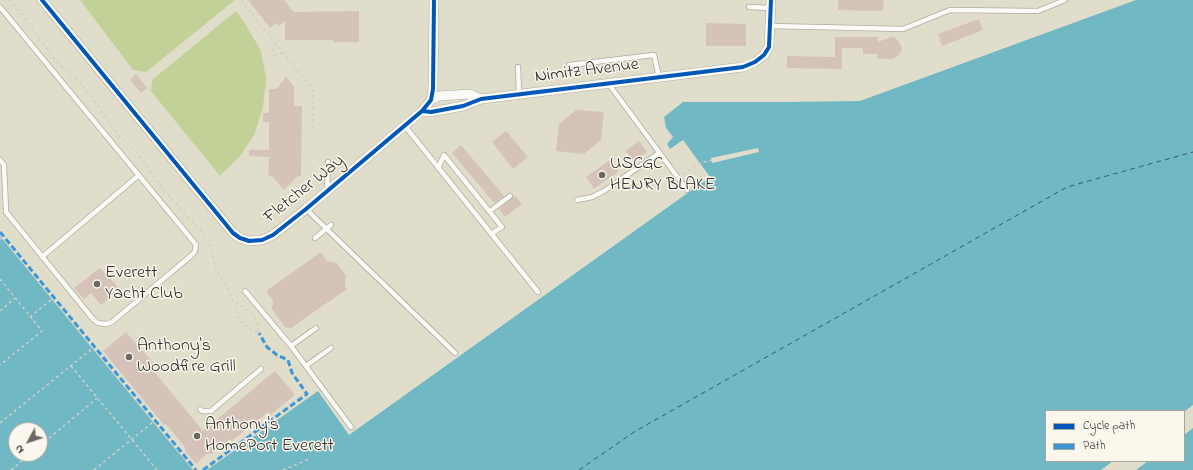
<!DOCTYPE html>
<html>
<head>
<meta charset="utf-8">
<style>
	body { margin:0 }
	#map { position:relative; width:1193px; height:470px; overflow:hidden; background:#e1ddcb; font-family:"Indie Flower",sans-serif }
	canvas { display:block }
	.legend { position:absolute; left:1045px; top:410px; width:140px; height:52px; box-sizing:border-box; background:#fbf7ec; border:1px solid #a8a59f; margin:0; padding:5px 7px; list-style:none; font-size:12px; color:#2b2b2b }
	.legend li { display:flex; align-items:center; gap:8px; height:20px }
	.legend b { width:20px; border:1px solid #a8a59f }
	.north { position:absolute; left:8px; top:422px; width:40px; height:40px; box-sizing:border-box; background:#fbf7ec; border:1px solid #a8a59f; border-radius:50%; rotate:230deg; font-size:11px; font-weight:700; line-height:16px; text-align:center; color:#2b2b2b }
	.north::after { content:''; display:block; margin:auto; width:14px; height:18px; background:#6b6963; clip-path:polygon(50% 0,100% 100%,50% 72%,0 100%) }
</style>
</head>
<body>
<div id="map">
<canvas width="1193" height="470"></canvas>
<ul class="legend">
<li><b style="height:5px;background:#0057b8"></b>Cycle path</li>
<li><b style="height:5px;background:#3c96d7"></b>Path</li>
</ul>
<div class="north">N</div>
</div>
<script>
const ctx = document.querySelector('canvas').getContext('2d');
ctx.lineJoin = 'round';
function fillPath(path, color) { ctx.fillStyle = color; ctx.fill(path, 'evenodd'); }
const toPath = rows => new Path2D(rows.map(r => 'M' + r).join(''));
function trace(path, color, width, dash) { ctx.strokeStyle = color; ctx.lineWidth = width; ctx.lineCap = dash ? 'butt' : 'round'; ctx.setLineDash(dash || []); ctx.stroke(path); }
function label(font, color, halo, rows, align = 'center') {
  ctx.font = font + ' "Indie Flower",sans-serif'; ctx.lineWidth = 3; ctx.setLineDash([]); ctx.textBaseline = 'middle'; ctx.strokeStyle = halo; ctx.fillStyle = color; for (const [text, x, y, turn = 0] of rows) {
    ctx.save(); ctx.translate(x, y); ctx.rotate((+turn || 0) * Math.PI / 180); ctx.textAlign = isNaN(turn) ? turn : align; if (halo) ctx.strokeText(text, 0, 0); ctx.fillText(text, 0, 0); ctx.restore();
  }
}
const green = toPath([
	[80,0,235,0,146,72,133,70],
	[236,11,246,25,261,51,266,79,263,107,255,133,241,155,220,176,151,91,152,80]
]);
const water = toPath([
	[1136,0,1193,0,1193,405,1184,412,1046,411,1046,461,1113,461,1101,470,207,470,318,391,349,435,710,177,683,140,670,149,667,144,673,137,666,128,664,117,683,102,786,102,860,101],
	[0,236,153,422,193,470,0,470],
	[16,430,40,430,40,454,16,454],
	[1193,428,1193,470,1136,470,1148,461,1184,461,1184,435]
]);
const pier = toPath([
	[758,148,759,152,712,163,711,158]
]);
const ferry = toPath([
	[579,470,634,432,1067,187,1193,152]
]);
const building = toPath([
	[248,0,284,0,294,12,359,11,359,42,333,42,333,40,285,40,285,21,278,26,276,23,270,28],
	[838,0,884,0,883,11,838,10],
	[979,19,983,30,942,46,938,34],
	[706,23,746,24,746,46,706,46],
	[835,37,878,37,878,42,888,38,892,37,895,38,900,43,902,50,898,56,892,59,877,58,877,54,863,54,863,48,842,48,842,69,787,68,787,56,835,57],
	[136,74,147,88,141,93,130,80],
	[286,76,294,87,294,106,302,106,301,176,298,176,284,190,272,176,268,176,269,157,249,156,249,150,269,150,269,122,263,122,263,113,269,113,269,89,277,89],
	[576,110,604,112,601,140,584,154,556,151,559,124],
	[506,131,528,157,513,169,492,142],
	[639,141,647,152,634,162,626,151],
	[461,145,504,196,494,203,452,153],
	[610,160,618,172,594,189,586,177],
	[515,196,522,204,505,217,499,209],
	[321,252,327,261,337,263,346,276,345,286,347,289,291,328,285,327,272,309,273,301,266,291],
	[100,268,120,289,101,305,91,293,84,299,74,288],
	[126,332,156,366,152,369,203,431,275,371,295,395,270,415,268,412,232,441,230,439,211,454,207,454,196,464,185,451,185,447,166,424,164,425,103,351]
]);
const path = toPath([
	[9,0,23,15,38,37,58,63,81,83,90,95,119,136,133,147,162,188,210,241,216,271,227,287,233,301,237,315,242,323,250,329,259,333,258,324,253,315,244,307,233,301],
	[241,0,313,90,313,128],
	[276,43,273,51,275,55,284,53],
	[683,174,700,163,717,159],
	[0,239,2,238],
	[0,279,42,331,0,365],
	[0,311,15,298],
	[30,317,52,299],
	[71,366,157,470],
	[0,423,93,348],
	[40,446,97,398],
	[11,470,30,454],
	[94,470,153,422],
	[283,470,309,459]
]);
const service = toPath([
	[0,7,193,241,196,245,195,251,193,254,112,322,106,324,98,323,93,319,6,212,4,165,0,160],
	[749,7,770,8],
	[770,26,903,29,950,10,1038,11,1065,0],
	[569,65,654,55,659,77],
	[518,67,519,94],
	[608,83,687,190],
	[405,126,538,292],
	[438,168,444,155,502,227,491,234],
	[327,191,328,162],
	[577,200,592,197,604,191,659,153],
	[306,209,455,353],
	[490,211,510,196],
	[315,238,331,225],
	[42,257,139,175],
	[245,291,291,346,351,427],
	[291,346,316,328],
	[306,366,331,348],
	[200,409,202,411,211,411,261,369]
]);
const minor = toPath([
	[42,0,233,233,240,238,249,241,262,240,273,235,306,209,422,111,431,100,433,89,434,0],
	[431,100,439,96,470,94,481,99],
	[422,111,431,112,463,106,481,99,743,67,755,62,764,55,769,47,771,0]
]);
const quiet = toPath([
	[0,232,196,470],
	[203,470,307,394,292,373,288,360,277,355,267,347,259,333]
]);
const cycleway = toPath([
	[42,0,233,233,240,238,249,241,262,240,273,235,306,209,422,111,431,100,433,89,434,0],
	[422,111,431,112,463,106,481,99,743,67,755,62,764,55,769,47,771,0]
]);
const markers = [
	[602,175,4,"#6b6963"],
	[97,284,4,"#6b6963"],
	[129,357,4,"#6b6963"],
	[197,436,4,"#6b6963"]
];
const streetNames = [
	["Nimitz Avenue",587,72,-7],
	["Fletcher Way",305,190,-39]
];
const poiNames = [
	["USCGC",610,165],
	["HENRY BLAKE",610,186],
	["Everett",105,274],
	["Yacht Club",105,295],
	["Anthony's",137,347],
	["Woodfire Grill",137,368],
	["Anthony's",205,426],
	["HomePort Everett",205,447]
];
fillPath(green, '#c2d198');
fillPath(water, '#70b8c3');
fillPath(pier, '#e1ddcb');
trace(ferry, '#335d66', 1, [5, 4]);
fillPath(building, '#d5c3ba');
trace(service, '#aeaba0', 6);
trace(minor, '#aeaba0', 10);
trace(path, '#d0cfcb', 1.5, [3, 3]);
trace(service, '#fafaf7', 4.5);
trace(minor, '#fafaf7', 9);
trace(quiet, '#3c96d7', 3, [6, 3]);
trace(cycleway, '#0057b8', 4);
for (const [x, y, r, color] of markers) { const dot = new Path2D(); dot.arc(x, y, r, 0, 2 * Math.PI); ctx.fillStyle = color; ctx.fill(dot); trace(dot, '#fbf7ec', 1.5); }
label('18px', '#2b2b2b', '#fbf7ec', streetNames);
label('18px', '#2b2b2b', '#fbf7ec', poiNames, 'left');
</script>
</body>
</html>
